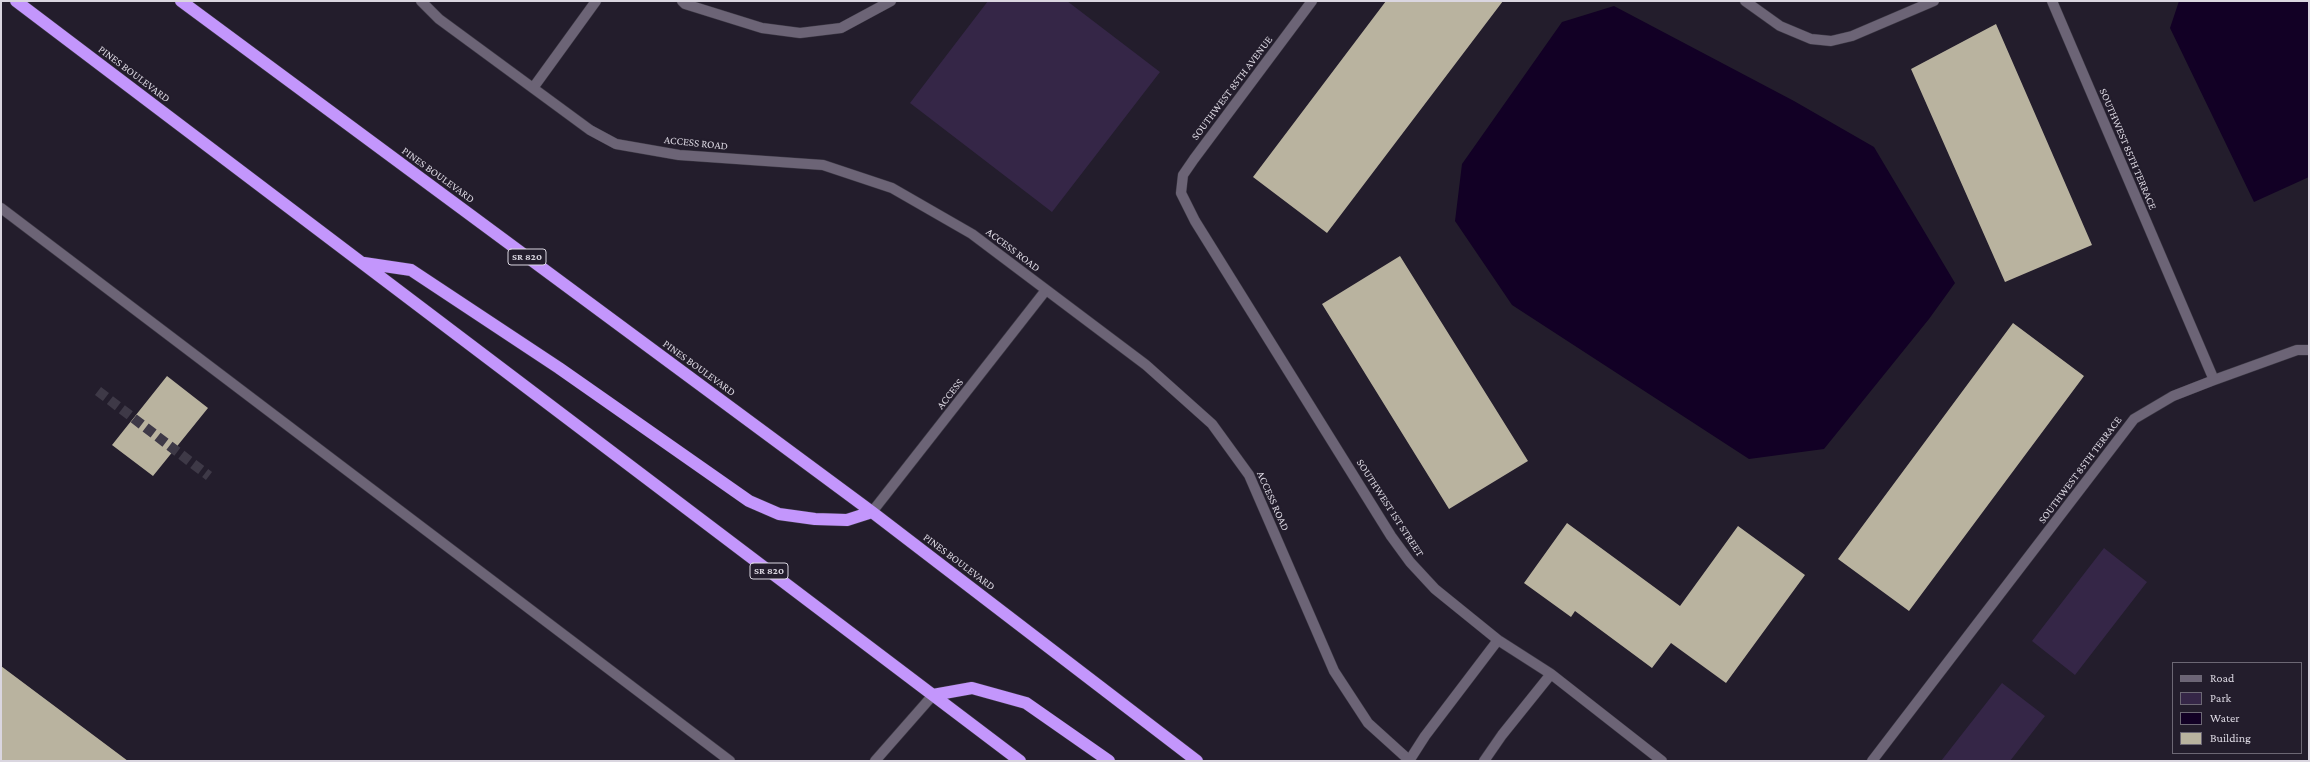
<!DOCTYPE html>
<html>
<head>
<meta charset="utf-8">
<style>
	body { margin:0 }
	#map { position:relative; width:2310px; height:762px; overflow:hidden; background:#231d2c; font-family:"Crimson Pro",serif }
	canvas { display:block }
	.frame { position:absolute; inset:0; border:2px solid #dad6e0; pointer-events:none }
	.legend { position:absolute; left:2172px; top:662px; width:130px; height:92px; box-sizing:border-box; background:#231d2c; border:1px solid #6c6774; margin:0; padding:5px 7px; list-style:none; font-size:12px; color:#dad6e0 }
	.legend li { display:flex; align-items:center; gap:8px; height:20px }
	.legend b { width:20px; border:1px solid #6c6774 }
</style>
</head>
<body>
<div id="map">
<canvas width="2310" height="762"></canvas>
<div class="frame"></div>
<ul class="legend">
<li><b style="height:5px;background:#6c6476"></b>Road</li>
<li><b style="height:11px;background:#352647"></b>Park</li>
<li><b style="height:11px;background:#120025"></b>Water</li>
<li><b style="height:11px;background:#b9b39f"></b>Building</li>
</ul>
</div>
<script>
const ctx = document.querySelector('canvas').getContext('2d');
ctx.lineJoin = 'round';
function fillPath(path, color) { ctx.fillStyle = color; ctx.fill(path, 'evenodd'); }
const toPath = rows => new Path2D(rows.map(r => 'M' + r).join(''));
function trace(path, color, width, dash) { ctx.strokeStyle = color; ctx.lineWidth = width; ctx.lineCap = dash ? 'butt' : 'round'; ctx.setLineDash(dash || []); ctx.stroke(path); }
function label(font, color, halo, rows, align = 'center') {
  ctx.font = font + ' "Crimson Pro",serif'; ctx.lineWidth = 4; ctx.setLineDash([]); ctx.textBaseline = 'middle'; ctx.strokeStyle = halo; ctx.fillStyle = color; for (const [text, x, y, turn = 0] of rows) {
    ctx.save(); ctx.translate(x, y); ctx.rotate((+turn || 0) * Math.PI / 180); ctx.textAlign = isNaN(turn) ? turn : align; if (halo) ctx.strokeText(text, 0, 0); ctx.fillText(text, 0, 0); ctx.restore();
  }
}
const green = toPath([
	[988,1,1067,1,1160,72,1052,212,910,103],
	[2104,548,2147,582,2075,675,2032,641],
	[2002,683,2045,716,2010,761,1941,761]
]);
const water = toPath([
	[2179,1,2309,1,2309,177,2254,202,2170,28],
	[1614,6,1794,101,1874,147,1955,283,1929,319,1824,449,1749,459,1512,305,1455,221,1462,164,1562,22]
]);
const building = toPath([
	[1386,1,1503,1,1327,233,1253,177],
	[1996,24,2092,245,2005,282,1911,69],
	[1400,256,1528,461,1449,509,1322,304],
	[2013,323,2084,376,1909,611,1838,559],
	[167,376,208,408,153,476,112,445],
	[1567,523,1680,606,1738,526,1805,575,1726,683,1671,643,1652,668,1575,611,1571,617,1524,583],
	[1,666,128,761,1,761]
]);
const minorTunnel = toPath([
	[98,391,209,476]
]);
const minor = toPath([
	[421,1,439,19,590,130,616,144,679,155,823,165,892,188,972,234,1146,365,1212,424,1249,475,1334,671,1368,723,1410,761],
	[682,1,685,4,762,28,800,33,841,28,891,1],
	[1312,1,1194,159,1183,175,1181,193,1195,221,1391,536,1410,562,1435,589,1498,640,1551,674,1662,761],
	[1745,1,1780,26,1811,39,1831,41,1852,36,1934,1],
	[533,88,596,1],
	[1,208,730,761],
	[2214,380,2297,350,2309,350],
	[872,512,1046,290],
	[875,761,933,695],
	[1409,761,1425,736,1498,640],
	[1484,761,1502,735,1551,674],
	[1872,761,2134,419,2173,396,2214,380,2052,1]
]);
const highway = toPath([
	[16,1,1020,761],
	[181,1,872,512,1197,761],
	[364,263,411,270,559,368,749,501,779,514,815,519,847,520,872,512],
	[933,695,972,688,1026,703,1109,761]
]);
const shields = [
	[527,257,38],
	[769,571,38]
];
const shieldNames = [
	["SR 820",527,257],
	["SR 820",769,571]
];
const streetNames = [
	["PINES BOULEVARD",134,74,37],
	["SOUTHWEST 85TH AVENUE",1232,88,-53],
	["ACCESS ROAD",696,143,6],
	["SOUTHWEST 85TH TERRACE",2128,149,67],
	["PINES BOULEVARD",438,175,36],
	["ACCESS ROAD",1013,250,37],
	["PINES BOULEVARD",699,368,36],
	["ACCESS",950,394,-52],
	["SOUTHWEST 85TH TERRACE",2080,470,-53],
	["ACCESS ROAD",1273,501,66],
	["SOUTHWEST 1ST STREET",1390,508,57],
	["PINES BOULEVARD",959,562,37]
];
fillPath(green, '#352647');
fillPath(water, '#120025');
fillPath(building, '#b9b39f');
trace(minorTunnel, '#3e3947', 10, [10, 5]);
trace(minor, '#3d3945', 11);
trace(highway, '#3d3945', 13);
trace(minor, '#6c6476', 10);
trace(highway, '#c396fc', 12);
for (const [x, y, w] of shields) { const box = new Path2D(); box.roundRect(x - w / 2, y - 8, w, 16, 3); ctx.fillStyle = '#231d2c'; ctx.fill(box); trace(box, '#dad6e0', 1); }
label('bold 10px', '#dad6e0', null, shieldNames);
label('11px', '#dad6e0', '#231d2c', streetNames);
</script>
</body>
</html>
